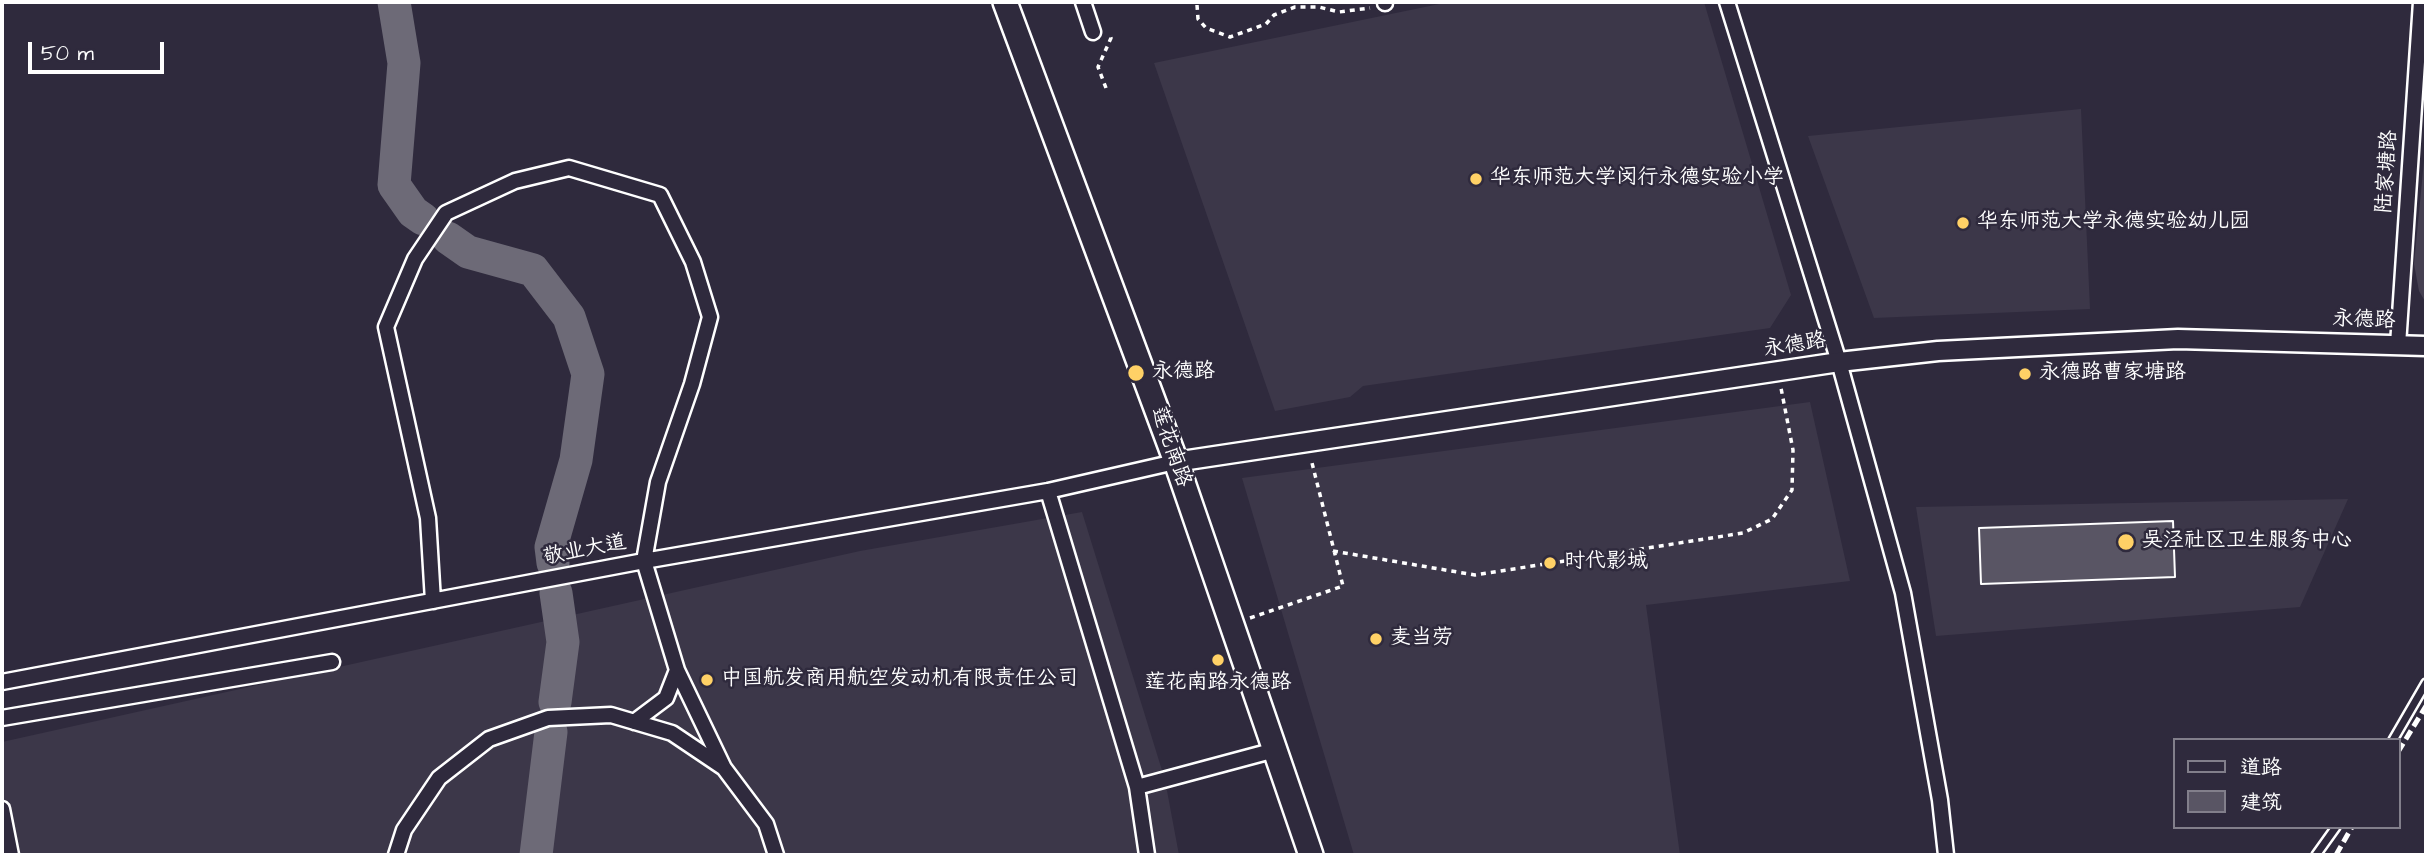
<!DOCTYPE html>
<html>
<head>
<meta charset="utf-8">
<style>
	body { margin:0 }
	#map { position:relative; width:2428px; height:857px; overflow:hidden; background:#2f2a3d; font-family:"Architects Daughter","LXGW WenKai TC",sans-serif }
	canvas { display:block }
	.frame { position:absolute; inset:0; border:4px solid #fff; pointer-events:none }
	.legend { position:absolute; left:2173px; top:738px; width:228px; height:91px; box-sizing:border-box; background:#2f2a3d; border:2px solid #827f8b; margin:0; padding:9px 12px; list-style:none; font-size:21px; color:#fff }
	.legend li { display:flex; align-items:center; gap:14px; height:35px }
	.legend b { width:35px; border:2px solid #827f8b }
	.scale { position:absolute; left:28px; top:42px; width:136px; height:32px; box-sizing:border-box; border:4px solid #fff; border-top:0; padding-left:9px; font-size:21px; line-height:24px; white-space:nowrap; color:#fff; -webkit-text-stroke:5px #2f2a3d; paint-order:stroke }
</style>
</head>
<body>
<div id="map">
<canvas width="2428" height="857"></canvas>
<div class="frame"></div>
<ul class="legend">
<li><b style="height:9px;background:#2f2a3d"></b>道路</li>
<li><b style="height:19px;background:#595564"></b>建筑</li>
</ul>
<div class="scale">50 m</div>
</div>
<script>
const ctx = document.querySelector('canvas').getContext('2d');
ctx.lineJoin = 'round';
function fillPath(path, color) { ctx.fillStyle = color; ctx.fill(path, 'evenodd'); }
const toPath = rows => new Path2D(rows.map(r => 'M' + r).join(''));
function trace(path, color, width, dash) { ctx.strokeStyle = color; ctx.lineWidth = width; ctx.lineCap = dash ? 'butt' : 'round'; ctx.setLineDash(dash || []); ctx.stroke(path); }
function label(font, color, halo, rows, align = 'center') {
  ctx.font = font + ' "Architects Daughter","LXGW WenKai TC",sans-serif'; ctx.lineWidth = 5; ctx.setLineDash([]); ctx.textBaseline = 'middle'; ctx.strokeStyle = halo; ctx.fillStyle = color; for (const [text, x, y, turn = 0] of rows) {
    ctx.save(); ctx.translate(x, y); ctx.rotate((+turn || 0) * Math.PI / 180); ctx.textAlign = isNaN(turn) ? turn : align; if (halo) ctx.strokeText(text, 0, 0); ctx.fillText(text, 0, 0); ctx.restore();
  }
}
const built = toPath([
	[1449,2,1704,2,1791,295,1770,328,1363,386,1350,397,1275,411,1154,63],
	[2081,109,2090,309,1874,318,1808,136],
	[1810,402,1850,581,1646,605,1680,855,1354,855,1242,478],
	[2348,499,2300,607,1936,636,1916,507],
	[1082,512,1165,780,1179,855,2,855,2,742,860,551]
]);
const green = toPath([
	[2426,140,2426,303,2419,291,2414,264]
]);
const river = toPath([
	[394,2,404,63,394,185,413,212,423,219],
	[448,238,468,252,533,270,569,317,588,374,576,460,551,547,553,563],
	[555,702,563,642,556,593],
	[536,855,551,732]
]);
const building = toPath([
	[2173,521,2175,577,1981,584,1979,528,2173,521]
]);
const path = toPath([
	[1197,5,1198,19,1206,28,1230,37,1266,24,1274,15,1295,7,1319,7,1339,12,1370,8],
	[1106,88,1098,67,1111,38,1109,33],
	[1333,551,1475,575,1743,533,1772,519,1792,490,1793,450,1781,388],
	[1250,618,1343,586,1311,459]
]);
const service = toPath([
	[2393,740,2426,683],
	[2316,855,2336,827]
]);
const minor = toPath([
	[1083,2,1093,32],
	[1385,2,1385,3],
	[1727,2,1839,362,1903,593,1940,800,1946,855],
	[2398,345,2421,2],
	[1048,491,1137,787,1275,750],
	[433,601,428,518,386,327,415,259,446,213,515,181,569,168,660,195,693,262,710,317,692,384,658,482,644,561,677,670,724,768],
	[2,682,644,561,1048,491,1175,462],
	[2,718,332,662],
	[634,722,666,698,677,670],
	[1137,787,1147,855],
	[2,809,11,855],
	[396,855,404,830,439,778,489,739,548,718,611,715,672,733,724,768,766,824,776,855]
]);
const tertiary = toPath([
	[1175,462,1839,362,1938,351,2178,339,2426,346]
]);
const primary = toPath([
	[1005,2,1175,459,1311,855]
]);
const rail = toPath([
	[2398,752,2426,706],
	[2336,855,2352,827]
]);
const markers = [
	[1476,179,7,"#ffd166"],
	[1963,223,7,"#ffd166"],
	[1136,373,9,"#ffd166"],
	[2025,374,7,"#ffd166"],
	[2126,542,9,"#ffd166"],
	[1550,563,7,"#ffd166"],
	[1376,639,7,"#ffd166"],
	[1218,660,7,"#ffd166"],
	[707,680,7,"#ffd166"]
];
const streetNames = [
	["陆家塘路",2388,172,-86],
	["永德路",2364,321,2],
	["永德路",1795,346,-9],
	["莲花南路",1170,447,71],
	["敬业大道",585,551,-11]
];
const poiNames = [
	["华东师范大学闵行永德实验小学",1490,179],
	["华东师范大学永德实验幼儿园",1977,223],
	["永德路",1152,373],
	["永德路曹家塘路",2039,374],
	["吴泾社区卫生服务中心",2142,542],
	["时代影城",1564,563],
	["麦当劳",1390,639],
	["中国航发商用航空发动机有限责任公司",721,680],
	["莲花南路永德路",1218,684,"center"]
];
fillPath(built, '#3c3749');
fillPath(green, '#464152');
trace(river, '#6d6a77', 33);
fillPath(building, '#595564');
trace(building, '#fff', 2);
trace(service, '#fff', 12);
trace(minor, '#fff', 19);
trace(tertiary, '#fff', 23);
trace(primary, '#fff', 28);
trace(path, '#fff', 3.5, [5, 5]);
trace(service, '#2f2a3d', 7);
trace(minor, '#2f2a3d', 14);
trace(tertiary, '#2f2a3d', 18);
trace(primary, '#2f2a3d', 23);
trace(rail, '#fff', 5, [10, 5]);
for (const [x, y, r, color] of markers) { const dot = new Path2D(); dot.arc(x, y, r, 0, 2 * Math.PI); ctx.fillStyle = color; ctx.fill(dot); trace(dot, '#2f2a3d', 2.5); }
label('21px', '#fff', '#2f2a3d', streetNames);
label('21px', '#fff', '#2f2a3d', poiNames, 'left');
</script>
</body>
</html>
